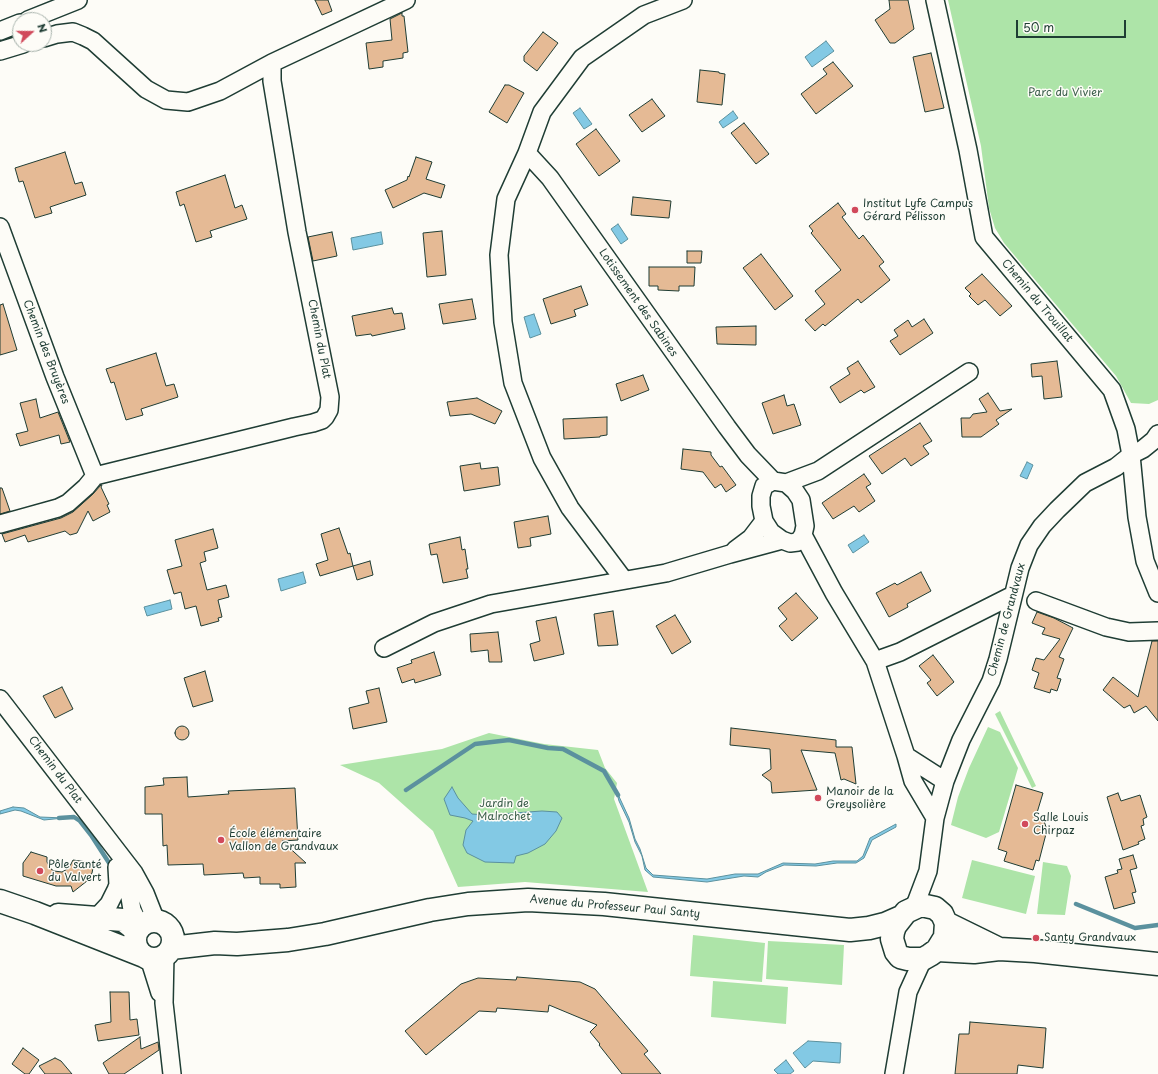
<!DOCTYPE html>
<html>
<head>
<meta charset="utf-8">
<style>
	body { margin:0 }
	#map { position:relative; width:1158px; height:1074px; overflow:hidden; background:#fdfcf7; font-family:"Playpen Sans",sans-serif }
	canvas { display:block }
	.north { position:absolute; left:12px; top:12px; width:40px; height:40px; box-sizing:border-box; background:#fdfcf7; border:1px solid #a4b0a9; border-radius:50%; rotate:69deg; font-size:11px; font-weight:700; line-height:16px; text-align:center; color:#1f3d34 }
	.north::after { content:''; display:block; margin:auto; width:14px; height:18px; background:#d1495b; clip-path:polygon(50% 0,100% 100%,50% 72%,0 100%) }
	.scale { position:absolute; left:1016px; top:20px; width:110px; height:18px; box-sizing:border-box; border:2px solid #1f3d34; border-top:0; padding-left:5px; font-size:12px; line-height:14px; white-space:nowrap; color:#1f3d34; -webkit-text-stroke:3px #fdfcf7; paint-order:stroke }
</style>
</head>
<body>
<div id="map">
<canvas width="1158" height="1074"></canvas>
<div class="north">N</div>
<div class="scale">50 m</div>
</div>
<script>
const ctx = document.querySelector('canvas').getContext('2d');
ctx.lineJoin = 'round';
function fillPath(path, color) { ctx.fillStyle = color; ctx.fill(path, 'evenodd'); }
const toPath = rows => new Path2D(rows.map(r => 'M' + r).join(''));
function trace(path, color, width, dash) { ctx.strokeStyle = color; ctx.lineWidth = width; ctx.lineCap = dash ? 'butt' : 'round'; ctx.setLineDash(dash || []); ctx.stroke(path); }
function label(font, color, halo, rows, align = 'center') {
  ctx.font = font + ' "Playpen Sans",sans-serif'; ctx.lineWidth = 3; ctx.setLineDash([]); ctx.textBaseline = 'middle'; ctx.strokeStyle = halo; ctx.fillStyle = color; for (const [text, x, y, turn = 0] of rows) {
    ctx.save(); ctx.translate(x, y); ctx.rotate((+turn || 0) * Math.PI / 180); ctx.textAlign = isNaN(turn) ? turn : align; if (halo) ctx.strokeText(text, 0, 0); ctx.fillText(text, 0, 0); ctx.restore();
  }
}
const green = toPath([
	[948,0,1158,0,1158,400,1149,404,1131,403,1116,376,1004,243,995,228,989,208,981,146],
	[1000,711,1036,786,1032,788,995,714],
	[988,727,1000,732,1018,768,999,832,986,838,951,825,958,797,969,768],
	[489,733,544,744,598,750,605,768,617,783,614,799,648,892,525,882,458,887,433,831,379,783,340,765,442,749],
	[972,860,1035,876,1026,914,962,898],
	[1043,862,1067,866,1071,876,1065,915,1037,914],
	[693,935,765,943,762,982,690,976],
	[768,941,844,945,842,985,766,979],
	[713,981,788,987,786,1024,711,1017]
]);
const water = toPath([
	[826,41,834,51,812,67,805,57,826,41],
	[580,108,592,124,584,129,573,113,580,108],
	[733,111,738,118,723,128,719,122,733,111],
	[618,224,628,239,621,244,611,229,618,224],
	[381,232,383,244,353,250,351,238,381,232],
	[534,314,541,334,530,338,524,317,534,314],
	[1027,462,1033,465,1027,479,1020,476,1027,462],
	[864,535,869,542,853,553,848,545,864,535],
	[303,572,306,583,281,591,278,579,303,572],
	[170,600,172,609,147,616,144,607,170,600],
	[452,787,458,798,472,814,485,815,542,811,557,812,562,818,556,831,545,844,528,853,516,856,514,863,485,862,467,853,463,845,466,830,473,821,465,818,450,815,444,799,452,787],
	[616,790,629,818,635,839,640,849,646,868,653,875,707,879,735,874,758,874,783,863,815,864,833,861,857,861,863,856,870,838,896,824,896,827,872,840,864,858,856,863,837,863,816,866,784,865,766,872,758,877,744,876,707,882,653,877,645,870,642,856,635,842,629,822,619,801,616,790],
	[13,807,24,808,40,817,64,818,44,820,21,811,15,810,0,814,0,811,13,807],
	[808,1041,841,1043,840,1063,813,1061,805,1068,793,1053,808,1041],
	[786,1060,794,1071,790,1074,778,1074,774,1070,786,1060]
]);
const stream = toPath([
	[406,790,475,744,509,740,548,748,563,749,604,771,618,795],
	[59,818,74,817,80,821,91,835,113,869],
	[1076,904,1135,928,1158,925]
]);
const building = toPath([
	[315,0,328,0,332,11,322,15,315,0],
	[889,0,908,0,914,29,895,43,890,43,875,20,890,9,889,0],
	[402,13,402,16,404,16,408,52,403,53,403,58,383,61,383,67,369,69,366,43,392,40,390,19,402,13],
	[543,32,558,43,537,71,524,61,524,56,543,32],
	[931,53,944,108,925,112,913,57,931,53],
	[833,62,853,86,816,114,801,94,827,74,823,69,833,62],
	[700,70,719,72,719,73,725,74,722,105,697,102,700,70],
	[505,85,509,85,524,93,507,123,489,112,505,85],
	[652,99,665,116,642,132,629,115,652,99],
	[744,123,769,154,756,164,731,133,744,123],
	[596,129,620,161,599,176,576,144,596,129],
	[65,152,75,184,82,182,86,195,50,207,52,213,35,218,23,181,19,182,15,168,65,152],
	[416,157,432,162,426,179,445,185,441,198,424,193,393,208,385,190,407,180,408,176,409,177,416,157],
	[225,175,235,208,242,205,247,219,210,231,212,237,196,242,184,204,180,206,176,192,225,175],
	[633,197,671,201,669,218,631,215,633,197],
	[838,203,846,214,842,217,859,239,863,235,884,262,879,266,890,280,861,303,858,299,825,326,823,324,815,331,805,320,825,304,815,291,841,270,811,233,813,231,809,226,838,203],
	[442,231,446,275,427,277,423,233,442,231],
	[332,232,337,256,313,261,308,237,332,232],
	[687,251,702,251,701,263,687,263,687,251],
	[761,254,793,296,775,310,743,268,761,254],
	[649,267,695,267,694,286,679,286,679,291,658,290,658,286,649,286,649,267],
	[982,274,1012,306,1000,316,985,300,978,305,969,296,971,294,965,288,982,274],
	[581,286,588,305,574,310,576,316,551,324,543,299,581,286],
	[472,299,476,319,443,324,439,304,472,299],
	[3,304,17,350,0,355,0,305,3,304],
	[392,308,394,314,402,313,405,329,372,336,371,334,356,336,352,316,392,308],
	[924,319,933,333,900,355,890,341,898,336,894,330,908,320,912,327,924,319],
	[756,326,756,345,717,344,716,327,756,326],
	[156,353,166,386,174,384,178,397,141,409,143,415,126,420,114,382,111,383,106,369,156,353],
	[858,361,875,387,864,393,861,390,840,403,830,387,850,374,847,368,858,361],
	[1057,361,1062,397,1044,399,1042,376,1032,377,1031,364,1057,361],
	[643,375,649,390,621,401,616,384,643,375],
	[988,393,1000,411,1012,409,996,420,999,424,981,437,962,437,961,418,970,418,973,414,987,412,979,399,988,393],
	[784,395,787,406,794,404,801,425,773,434,762,403,784,395],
	[477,398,502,411,495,424,471,414,450,416,447,402,477,398],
	[36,399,40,418,58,412,70,442,61,444,59,435,20,446,16,434,28,431,20,403,36,399],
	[607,417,607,435,600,436,600,437,564,439,563,419,607,417],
	[920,423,932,441,923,446,929,454,911,466,905,458,882,474,869,456,920,423],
	[683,449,711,452,711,455,720,467,722,466,736,485,726,492,721,484,715,488,703,472,681,469,683,449],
	[480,463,481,469,498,467,500,485,464,491,460,466,480,463],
	[864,474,871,484,866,487,875,501,859,512,854,506,833,519,822,503,864,474],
	[101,485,102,485,101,487,109,504,107,505,110,512,93,521,88,511,77,533,70,535,65,531,28,542,25,535,5,542,2,534,61,518,73,512,93,494,101,485],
	[0,488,2,488,10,511,0,514,0,488],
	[548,516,551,534,530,538,531,546,518,548,514,522,548,516],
	[339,528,348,554,350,553,353,566,320,576,316,564,328,560,321,534,339,528],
	[213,529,218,548,204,552,206,561,200,563,207,590,226,585,229,597,218,600,222,617,218,618,219,621,201,626,196,606,185,609,181,592,174,594,167,570,182,566,175,540,213,529],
	[460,537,462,550,465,549,468,569,466,569,468,578,443,583,437,554,431,555,429,544,460,537],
	[370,561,373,575,357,580,353,566,370,561],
	[921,572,931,591,907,604,908,607,889,617,876,593,895,583,897,585,921,572],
	[796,593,818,618,792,641,779,626,787,619,778,608,796,593],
	[613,611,618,645,598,646,594,614,613,611],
	[1037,612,1054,618,1073,628,1059,657,1064,659,1057,678,1061,679,1057,691,1051,689,1050,693,1034,688,1039,673,1032,670,1036,658,1044,660,1060,639,1042,634,1045,628,1032,623,1037,612],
	[675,615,691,642,672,654,656,626,675,615],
	[556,617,564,654,534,661,530,644,540,641,536,621,556,617],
	[498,632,502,662,489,662,488,650,471,652,470,634,498,632],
	[1152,641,1158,641,1158,721,1146,706,1134,713,1130,705,1124,708,1103,690,1113,677,1138,697,1152,641],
	[434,652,441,675,415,683,414,679,402,683,397,668,412,663,411,660,434,652],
	[933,655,954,682,937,696,927,683,931,680,919,666,933,655],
	[205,671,213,701,193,707,184,678,205,671],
	[62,687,73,709,55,718,43,696,62,687],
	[379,688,387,722,353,729,349,708,369,703,366,691,379,688],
	'175 733a7 7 0 1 1 14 0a7 7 0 1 1-14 0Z',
	[731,728,836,740,836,747,852,747,856,784,844,779,841,780,835,753,801,750,817,790,772,793,771,782,762,775,771,769,770,749,730,745,731,728],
	[187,777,188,797,229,794,228,791,295,788,298,840,282,841,306,863,295,863,296,887,280,888,280,884,260,884,260,877,244,878,243,873,204,875,203,864,168,865,167,845,163,846,162,814,145,814,145,787,164,785,163,778,187,777],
	[1016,785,1043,793,1036,816,1043,818,1047,830,1039,861,1036,860,1033,870,1004,861,1007,852,998,849,1016,785],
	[1118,793,1121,801,1140,795,1147,817,1143,819,1144,825,1141,826,1145,839,1138,842,1139,844,1123,850,1107,797,1118,793],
	[31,852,47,857,47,862,51,869,54,871,62,872,69,868,73,860,94,863,92,873,87,881,73,892,71,886,56,886,23,876,23,863,31,852],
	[1133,855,1137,868,1130,870,1136,892,1132,893,1135,903,1114,909,1105,877,1118,873,1117,870,1122,869,1119,859,1133,855],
	[517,977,580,982,595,989,648,1051,644,1054,661,1074,622,1074,599,1045,600,1044,590,1032,597,1025,549,1005,548,1012,497,1008,496,1012,479,1011,426,1055,405,1031,461,984,478,978,516,980,517,977],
	[110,992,129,992,130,1020,137,1019,139,1035,98,1041,95,1025,111,1022,110,992],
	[970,1022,1046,1028,1043,1068,1018,1065,1017,1074,955,1074,959,1034,969,1034,970,1022],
	[140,1037,141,1049,158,1042,159,1050,124,1074,109,1074,103,1063,140,1037],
	[23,1048,39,1060,29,1074,25,1074,12,1064,23,1048],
	[55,1058,61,1061,72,1074,45,1074,39,1066,55,1058]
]);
const street = toPath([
	[683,0,644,15,582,58,542,112,527,153,550,178,727,427,748,455,773,481],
	[935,0,968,150,984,237,1112,390,1126,429,1131,455,1137,517,1145,561,1158,593],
	[28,20,78,0],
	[0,31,20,23],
	[44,38,57,34,73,32,83,36,93,41,146,89,166,100,188,102,220,91,272,63,406,0],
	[0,51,23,44],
	[527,153,506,199,499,255,503,322,513,383,542,458,570,508,624,580],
	[0,227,55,377,95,476],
	[786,483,818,471,969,372],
	[0,524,58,508,68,503,86,487,95,476,294,427,313,423,322,420,325,417,329,410,330,397,297,232,272,81,272,63],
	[803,535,798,542,790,543,782,540,771,532,764,521,761,506,761,496,764,486,773,481,786,483,795,491,801,500,805,526,803,535,834,593,875,661,906,756,913,781,935,818],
	[735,550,751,538,764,521],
	[1036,601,1106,627,1129,632,1158,631],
	[384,648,434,623,491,604,666,573,730,554,782,540],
	[875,661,900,652,1013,595],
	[0,699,134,873,145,893,156,921],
	[906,756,945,781],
	[120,864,127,879,132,910,140,926],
	[914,908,928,871,935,818,945,781,961,740,991,681,998,659,1020,568,1029,545,1042,526,1057,510,1085,483,1116,467,1131,455,1143,449,1154,440,1158,434],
	[96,918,109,904,116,890,118,885,117,867],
	[165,954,164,1003,172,1074],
	[149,958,160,993],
	[894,1074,908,992,923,959]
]);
const secondary = toPath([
	[0,901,35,913,144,956],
	[921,905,935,908,942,914,946,923,945,937,937,950,930,955,923,959,908,959,900,957,896,952,892,939,893,932,895,926,906,912,921,905],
	[58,915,123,920,137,931],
	'135 940a19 19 0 1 1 38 0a19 19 0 1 1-38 0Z',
	[946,923,999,949],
	[171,948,215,943,237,944,288,940,325,934,430,910,468,904,528,900,604,904,850,930,869,928,885,924,901,917],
	[937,950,974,952,999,949,1035,951,1158,964]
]);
const markers = [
	[855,210,4,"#d1495b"],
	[818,798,4,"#d1495b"],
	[1025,824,4,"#d1495b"],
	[221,840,4,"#d1495b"],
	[40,871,4,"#d1495b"],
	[1036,938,4,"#d1495b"]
];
const parkNames = [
	["Parc du Vivier",1065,93],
	["Jardin de",504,804],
	["Malrochet",504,817]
];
const poiNames = [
	["Institut Lyfe Campus",863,204],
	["Gérard Pélisson",863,217],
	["Manoir de la",826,792],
	["Greysolière",826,805],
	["Salle Louis",1033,818],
	["Chirpaz",1033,831],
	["École élémentaire",229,834],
	["Vallon de Grandvaux",229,847],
	["Pôle santé",48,865],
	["du Valvert",48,878],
	["Santy Grandvaux",1044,938]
];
const streetNames = [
	["Chemin du Trouillat",1037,301,50],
	["Lotissement des Sabines",638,303,55],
	["Chemin du Plat",319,339,79],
	["Chemin des Bruyères",46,352,69],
	["Chemin de Grandvaux",1007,620,-75],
	["Chemin du Plat",55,770,53],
	["Avenue du Professeur Paul Santy",615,907,5]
];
fillPath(green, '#ade4a8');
fillPath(water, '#83c9e4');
trace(water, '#5b919e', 1);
trace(stream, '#5b919e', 4.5);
fillPath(building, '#e5ba95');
trace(building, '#1f3d34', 1);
trace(street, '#1f3d34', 20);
trace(secondary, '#1f3d34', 25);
trace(street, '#fdfcf7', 17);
trace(secondary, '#fdfcf7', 22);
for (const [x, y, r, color] of markers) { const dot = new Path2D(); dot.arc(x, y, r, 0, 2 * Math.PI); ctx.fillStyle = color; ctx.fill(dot); trace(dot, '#fdfcf7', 1.5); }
label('11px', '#3b5e4b', '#fdfcf7', parkNames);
label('11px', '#1f3d34', '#fdfcf7', poiNames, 'left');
label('11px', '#1f3d34', '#fdfcf7', streetNames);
</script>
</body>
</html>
